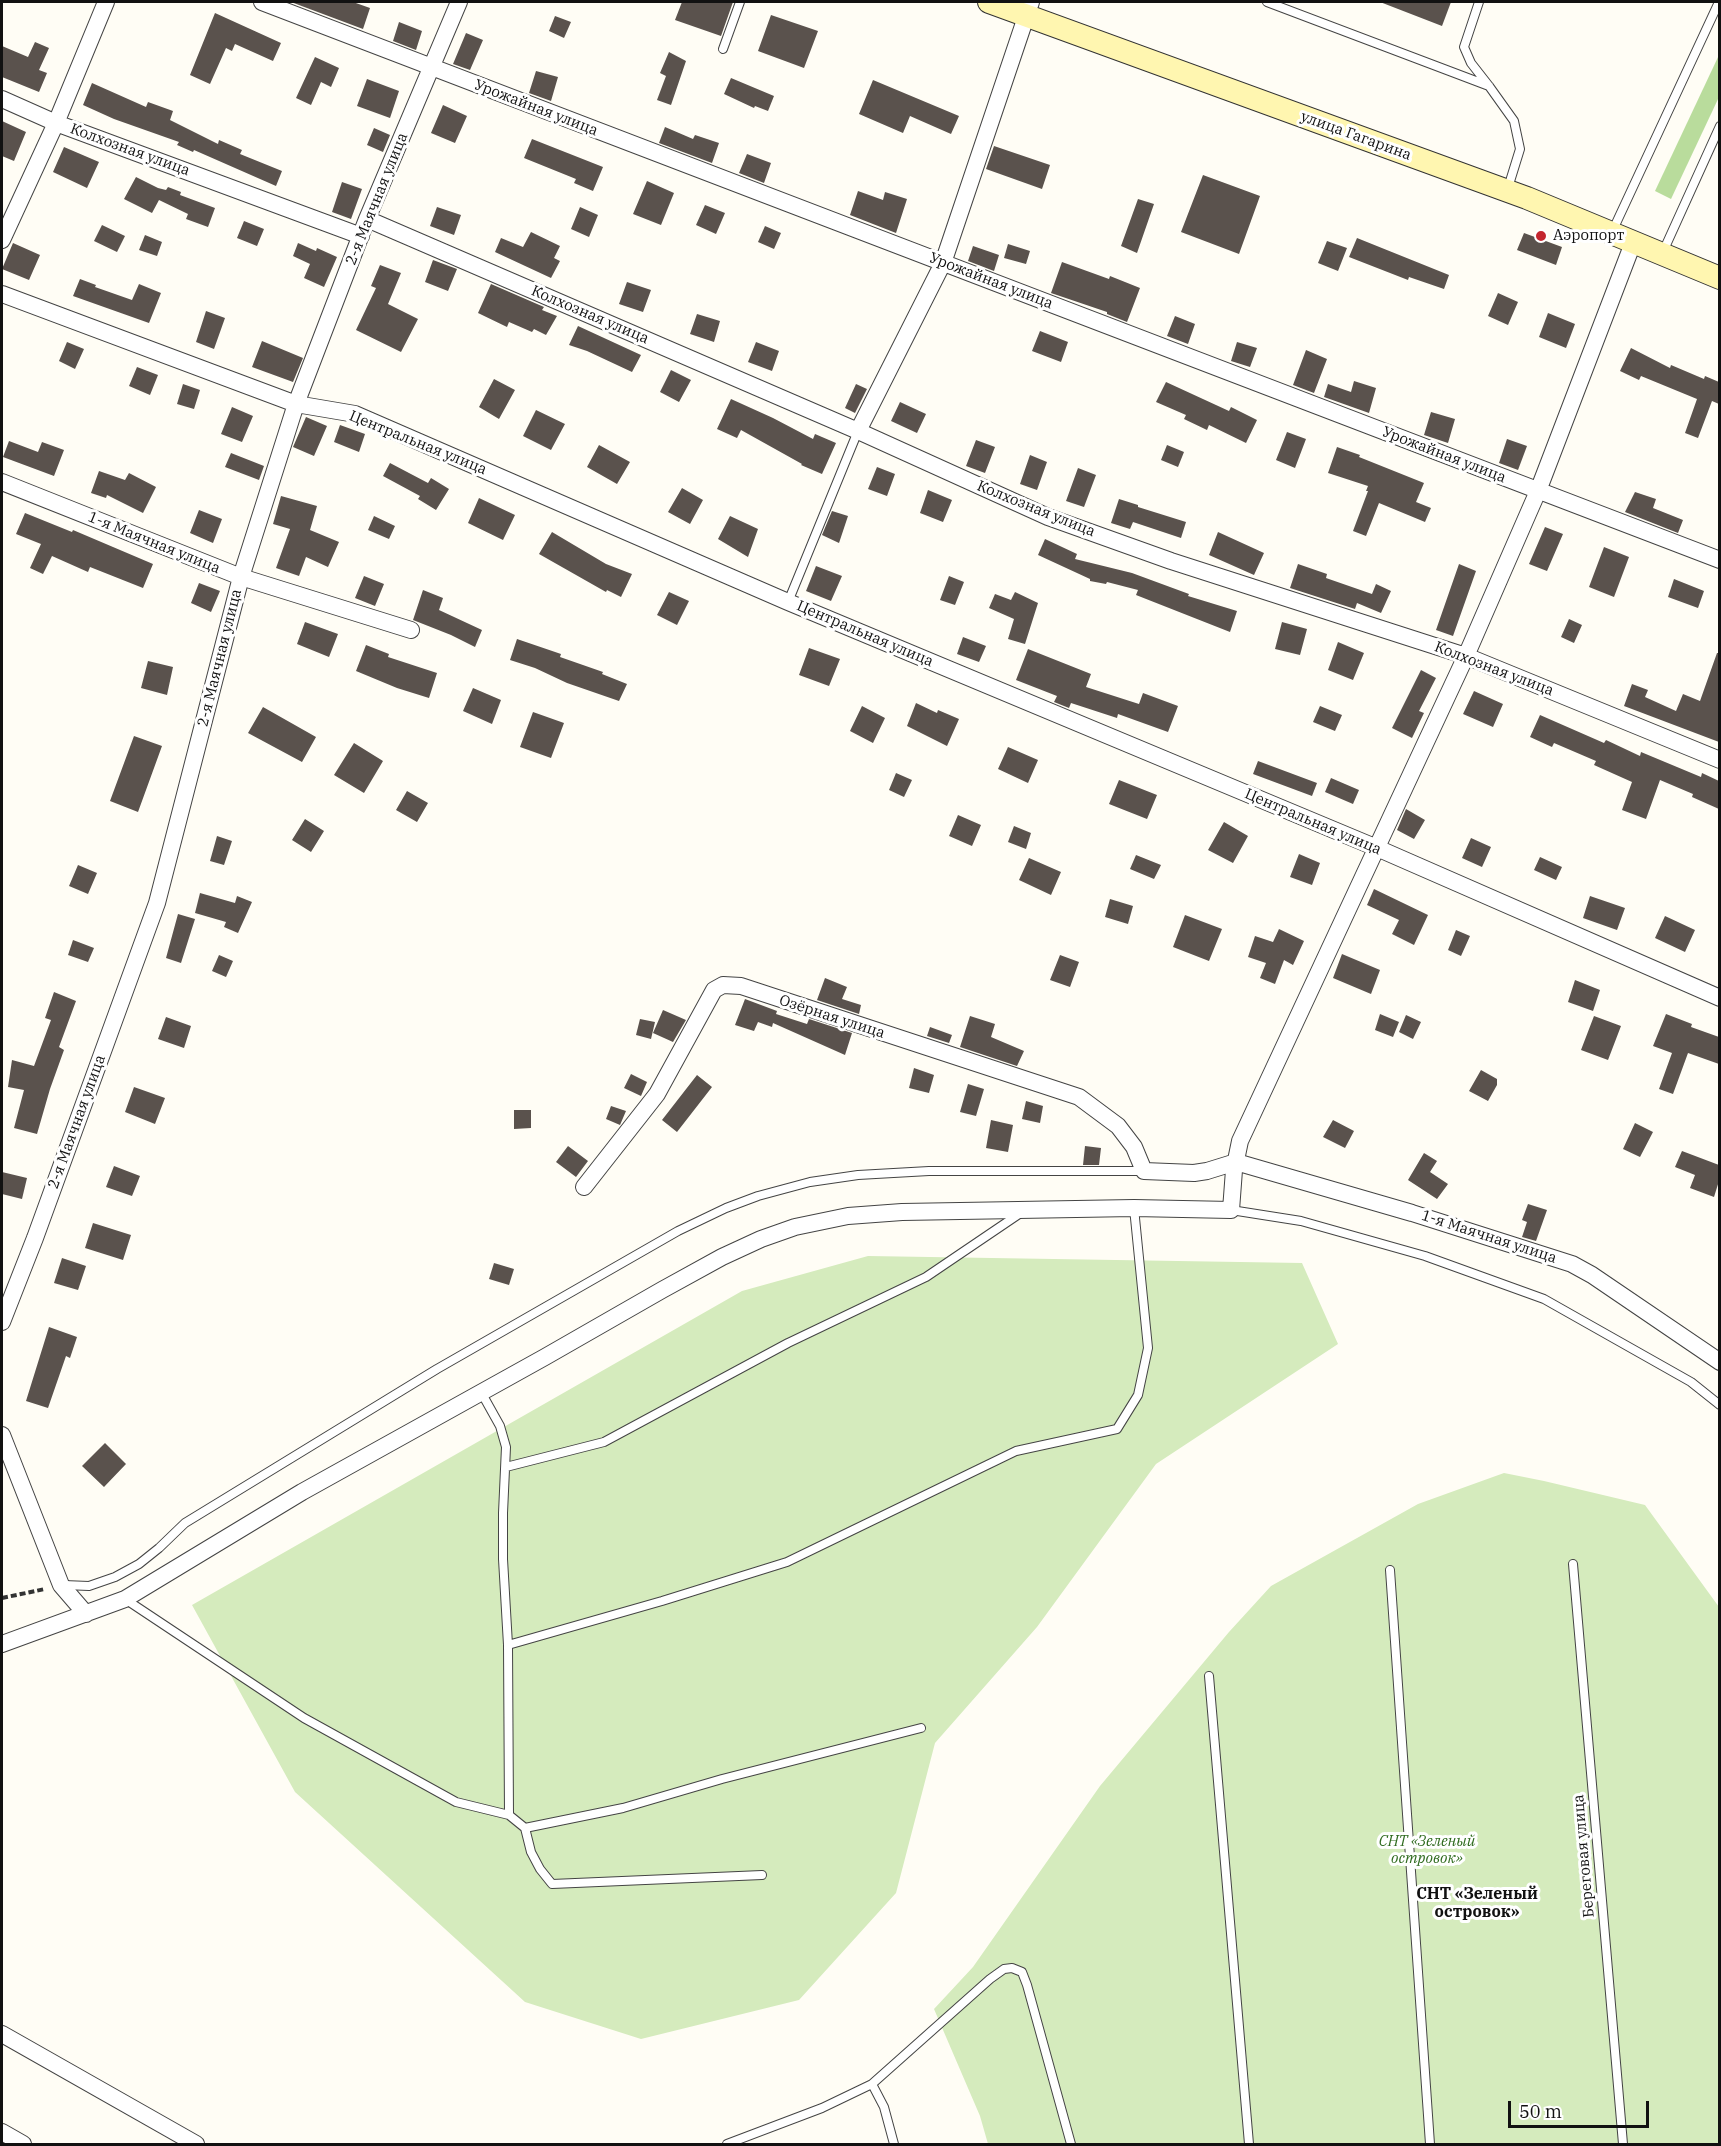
<!DOCTYPE html>
<html>
<head>
<meta charset="utf-8">
<style>
	body { margin:0 }
	#map { position:relative; width:1721px; height:2146px; overflow:hidden; background:#fffdf5; font-family:"IBM Plex Serif",serif }
	canvas { display:block }
	.frame { position:absolute; inset:0; border:3px solid #111; pointer-events:none }
	.scale { position:absolute; left:1508px; top:2101px; width:141px; height:27px; box-sizing:border-box; border:3px solid #111; border-top:0; padding-left:8px; font-size:18px; line-height:21px; white-space:nowrap; color:#111; -webkit-text-stroke:4px #fff; paint-order:stroke }
</style>
</head>
<body>
<div id="map">
<canvas width="1721" height="2146"></canvas>
<div class="frame"></div>
<div class="scale">50 m</div>
</div>
<script>
const ctx = document.querySelector('canvas').getContext('2d');
ctx.lineJoin = 'round';
function fillPath(path, color) { ctx.fillStyle = color; ctx.fill(path, 'evenodd'); }
const toPath = rows => new Path2D(rows.map(r => 'M' + r).join(''));
function trace(path, color, width, dash) { ctx.strokeStyle = color; ctx.lineWidth = width; ctx.lineCap = dash ? 'butt' : 'round'; ctx.setLineDash(dash || []); ctx.stroke(path); }
function label(font, color, halo, rows, align = 'center') {
  ctx.font = font + ' "IBM Plex Serif",serif'; ctx.lineWidth = 6; ctx.setLineDash([]); ctx.textBaseline = 'middle'; ctx.strokeStyle = halo; ctx.fillStyle = color; for (const [text, x, y, turn = 0] of rows) {
    ctx.save(); ctx.translate(x, y); ctx.rotate((+turn || 0) * Math.PI / 180); ctx.textAlign = isNaN(turn) ? turn : align; if (halo) ctx.strokeText(text, 0, 0); ctx.fillText(text, 0, 0); ctx.restore();
  }
}
const green = toPath([
	[868,1256,1302,1263,1338,1344,1156,1464,1037,1627,935,1743,896,1893,799,2000,641,2039,525,2002,295,1792,192,1605,742,1291],
	[1504,1473,1544,1481,1645,1505,1719,1607,1719,2144,988,2144,980,2116,934,2009,973,1967,1100,1786,1229,1632,1271,1586,1418,1504]
]);
const forest = toPath([
	[1719,55,1719,97,1671,199,1655,191]
]);
const building = toPath([
	[291,2,353,2,370,8,363,29],
	[682,2,733,2,721,36,675,20],
	[1380,2,1451,2,1442,26],
	[215,13,281,43,273,61,235,44,232,51,226,48,210,84,190,75],
	[771,15,818,31,804,68,758,51],
	[555,16,571,22,564,38,549,31],
	[399,22,422,31,416,50,393,41],
	[466,33,483,40,470,70,453,64],
	[35,42,49,48,39,70,47,73,39,92,2,77,2,46,28,57],
	[669,52,686,61,671,105,657,100,666,76,660,73],
	[315,57,339,68,331,87,321,82,311,105,296,98],
	[536,71,558,77,551,101,529,93],
	[731,78,774,96,768,111,755,106,754,108,724,94],
	[367,79,399,91,390,118,357,106],
	[873,80,959,116,951,134,910,116,903,133,859,114],
	[92,83,146,107,148,102,173,111,170,120,218,144,219,140,242,150,240,154,282,171,276,186,194,150,193,152,177,145,179,142,114,119,83,105],
	[443,105,467,116,455,143,431,133],
	[2,121,26,132,14,161,2,156],
	[665,127,693,139,695,135,719,143,712,163,659,143],
	[374,128,390,135,383,152,367,145],
	[532,139,603,167,593,191,574,183,576,179,524,158],
	[994,146,1050,165,1042,189,986,169],
	[64,147,99,162,87,188,53,172],
	[747,154,771,163,764,183,739,173],
	[1203,175,1260,196,1239,254,1181,232],
	[136,177,158,188,166,190,168,187,181,192,180,195,215,208,208,227,186,219,188,214,159,200,152,213,124,199],
	[647,181,674,193,661,225,633,214],
	[342,182,362,189,351,219,332,212],
	[858,191,883,200,885,192,907,199,896,233,850,215],
	[1138,199,1154,204,1137,253,1121,246],
	[705,205,725,213,716,234,696,225],
	[437,207,461,215,454,235,430,226],
	[580,207,598,215,589,237,571,229],
	[244,221,264,229,257,246,237,238],
	[102,225,125,236,117,252,94,241],
	[765,226,781,233,774,249,758,242],
	[531,232,560,246,554,258,560,261,551,278,495,252,501,238,523,247],
	[1524,233,1562,247,1556,265,1517,250],
	[145,235,162,242,157,256,139,250],
	[1357,238,1449,275,1444,289,1409,277,1408,280,1349,257],
	[1327,241,1347,248,1338,271,1318,263],
	[13,243,40,255,29,280,2,269],
	[298,243,316,251,317,248,337,257,324,287,304,278,310,264,293,256],
	[1008,244,1030,251,1026,264,1004,258],
	[973,246,999,255,994,271,968,261],
	[433,260,457,269,448,291,425,282],
	[1062,262,1109,279,1110,276,1140,288,1127,322,1107,314,1107,312,1051,293],
	[380,265,401,273,388,304,418,319,401,352,356,330,376,288,371,286],
	[80,279,96,285,95,287,132,300,139,284,161,293,149,323,73,296],
	[627,282,651,290,643,312,619,304],
	[491,284,544,307,542,310,557,316,546,335,534,329,532,332,509,322,507,327,478,313],
	[1498,293,1518,302,1508,325,1488,316],
	[206,311,225,318,214,349,196,342],
	[1548,313,1575,324,1566,348,1539,337],
	[697,314,720,321,714,342,690,334],
	[1175,316,1195,324,1188,344,1167,336],
	[578,326,641,355,632,372,587,351,569,345],
	[1040,331,1068,342,1061,362,1032,351],
	[262,341,303,358,293,382,252,367],
	[67,342,84,349,75,369,59,361],
	[756,342,779,351,772,371,748,362],
	[1237,342,1257,348,1250,367,1231,361],
	[1631,348,1670,368,1671,365,1704,379,1705,376,1719,382,1719,404,1712,401,1698,438,1685,433,1697,399,1641,376,1639,380,1620,371],
	[1306,350,1327,359,1314,393,1293,385],
	[137,367,158,375,150,395,129,386],
	[671,370,691,380,679,402,660,392],
	[494,379,515,390,499,419,479,407],
	[1354,381,1376,388,1369,413,1324,397,1328,384,1351,392],
	[1166,382,1229,411,1231,407,1257,420,1246,443,1209,425,1207,430,1184,419,1186,415,1156,402],
	[183,384,200,390,194,409,177,404],
	[856,384,867,389,855,413,845,408],
	[731,399,773,418,813,439,815,434,836,443,822,474,801,465,802,464,741,430,737,438,717,429],
	[900,402,926,414,917,433,891,421],
	[232,407,253,416,242,442,221,434],
	[536,410,565,424,551,450,523,436],
	[1431,412,1455,419,1448,443,1424,435],
	[306,417,327,426,314,456,293,447],
	[340,425,365,434,359,452,334,442],
	[1287,432,1306,439,1295,468,1276,460],
	[1507,439,1527,446,1518,470,1499,463],
	[976,440,995,447,985,473,966,466],
	[9,441,38,452,42,442,64,450,54,476,3,457],
	[599,445,630,462,617,484,587,467],
	[1167,445,1184,452,1178,467,1161,460],
	[1337,447,1360,455,1359,457,1424,483,1416,502,1431,508,1425,522,1379,503,1366,536,1353,531,1368,491,1366,491,1368,486,1328,473],
	[231,453,264,466,259,480,225,467],
	[1030,455,1047,462,1037,490,1020,484],
	[390,463,428,483,431,478,449,489,436,510,418,499,420,496,383,476],
	[877,467,895,474,887,496,868,489],
	[1078,468,1096,475,1084,507,1066,501],
	[99,471,125,480,129,473,156,487,143,513,107,495,106,498,91,493],
	[682,488,703,500,690,524,668,512],
	[928,490,952,500,943,522,920,513],
	[1635,492,1656,499,1653,508,1683,520,1678,533,1625,512],
	[281,496,317,506,310,530,339,542,328,567,306,557,299,576,276,568,290,529,273,524],
	[479,498,515,515,503,540,468,523],
	[1119,499,1138,505,1138,507,1186,522,1181,538,1133,522,1130,529,1111,523],
	[199,510,222,519,213,543,190,533],
	[832,511,848,516,839,543,822,535],
	[25,513,72,532,73,530,153,564,143,588,90,567,88,572,52,556,43,574,30,568,41,544,16,534],
	[374,516,395,526,389,539,368,530],
	[730,516,758,529,748,557,718,539],
	[1545,527,1563,534,1547,571,1529,564],
	[552,532,606,564,632,574,621,597,607,590,606,592,539,554],
	[1218,532,1264,553,1254,575,1209,555],
	[1045,539,1077,554,1075,559,1132,573,1189,594,1188,596,1237,611,1230,632,1136,595,1138,590,1107,582,1106,584,1090,581,1090,579,1038,555],
	[1604,547,1629,557,1614,597,1589,587],
	[1298,564,1327,574,1326,578,1372,594,1376,584,1391,591,1381,613,1357,603,1355,609,1290,588],
	[1459,564,1476,571,1453,636,1436,630],
	[816,566,842,576,831,601,806,591],
	[364,576,384,584,375,606,355,598],
	[949,576,964,582,955,605,940,600],
	[1674,579,1704,591,1698,608,1668,597],
	[199,583,220,591,211,612,191,603],
	[423,590,443,598,439,610,482,630,475,647,451,635,413,620],
	[669,592,689,601,677,625,657,615],
	[1015,592,1038,603,1025,644,1008,639,1014,619,989,608,995,594,1011,600],
	[1569,619,1582,625,1574,643,1561,637],
	[305,622,338,634,329,657,297,644],
	[1282,622,1307,629,1300,655,1275,649],
	[963,637,986,646,979,662,957,654],
	[517,639,561,654,560,657,603,672,602,674,627,684,619,701,567,683,535,668,510,660],
	[1338,642,1364,653,1353,680,1328,670],
	[366,645,389,654,388,657,437,673,429,698,397,688,356,671],
	[809,648,840,659,829,686,799,675],
	[1028,649,1091,674,1086,687,1139,704,1143,693,1178,706,1168,732,1118,714,1117,718,1071,703,1069,708,1054,702,1057,696,1016,680],
	[1717,653,1719,653,1719,742,1624,706,1632,684,1648,690,1645,697,1676,711,1683,694,1700,701],
	[148,661,173,667,167,695,141,688],
	[1421,670,1436,678,1419,711,1424,713,1412,738,1392,728],
	[473,688,501,700,492,724,463,711],
	[1474,691,1503,704,1493,727,1463,714],
	[916,703,937,713,938,710,959,719,947,746,907,726],
	[862,706,885,718,873,743,850,731],
	[1320,706,1342,715,1335,731,1313,722],
	[263,707,316,737,302,762,248,733],
	[533,712,564,723,551,758,520,747],
	[1540,715,1604,743,1606,740,1640,756,1641,752,1701,777,1702,773,1719,781,1719,809,1692,797,1693,794,1660,780,1646,819,1622,810,1632,782,1594,765,1596,761,1554,743,1552,747,1530,737],
	[134,736,162,746,138,812,110,801],
	[354,743,383,761,364,793,334,775],
	[1008,747,1038,760,1028,783,998,769],
	[1258,761,1317,783,1312,796,1253,774],
	[896,773,912,780,904,797,889,790],
	[1331,778,1359,790,1353,804,1325,792],
	[1119,780,1157,795,1147,819,1109,804],
	[407,791,428,803,417,822,396,810],
	[1406,809,1425,820,1414,839,1397,830],
	[958,815,981,825,972,846,949,836],
	[305,819,324,831,311,852,292,840],
	[1224,822,1248,836,1233,863,1208,850],
	[1014,826,1031,833,1026,849,1008,842],
	[217,836,232,841,224,865,210,861],
	[1471,838,1491,847,1482,867,1462,858],
	[1299,854,1320,863,1312,885,1290,877],
	[1136,855,1161,865,1154,879,1130,869],
	[1540,857,1562,867,1556,880,1534,870],
	[1029,858,1061,872,1051,895,1019,880],
	[78,865,97,873,88,894,69,886],
	[1374,889,1428,915,1414,945,1392,934,1399,920,1367,905],
	[200,893,235,903,237,896,252,902,238,933,224,927,226,922,195,913],
	[1590,896,1625,908,1617,930,1583,918],
	[1110,899,1133,906,1128,924,1105,917],
	[178,914,195,919,181,963,166,958],
	[1185,915,1222,929,1209,961,1173,947],
	[1665,916,1695,930,1685,952,1655,938],
	[1279,929,1304,941,1293,965,1284,960,1275,984,1260,978,1266,963,1248,957,1255,936,1273,942],
	[1456,930,1470,936,1461,956,1448,950],
	[73,940,94,948,88,962,68,955],
	[1342,954,1380,970,1371,994,1333,978],
	[219,955,233,961,226,977,212,971],
	[1060,955,1079,962,1070,987,1050,980],
	[825,978,847,987,842,999,861,1005,859,1014,817,1000],
	[1575,980,1600,990,1593,1011,1568,1002],
	[54,992,76,1001,59,1047,64,1050,50,1089,37,1134,14,1128,24,1090,8,1087,12,1060,34,1066,51,1020,45,1018],
	[745,999,777,1011,776,1014,807,1024,809,1019,852,1033,845,1055,773,1023,772,1027,758,1022,754,1031,735,1025],
	[663,1010,686,1020,673,1042,653,1033],
	[1380,1014,1399,1022,1393,1037,1375,1030],
	[1666,1014,1692,1024,1691,1027,1719,1037,1719,1064,1688,1053,1673,1094,1659,1089,1672,1053,1653,1046],
	[1406,1015,1421,1022,1413,1039,1399,1032],
	[970,1016,995,1024,991,1037,1024,1051,1017,1066,960,1047],
	[1594,1016,1621,1026,1608,1060,1581,1050],
	[166,1017,191,1026,184,1048,158,1039],
	[640,1019,655,1022,651,1039,636,1035],
	[930,1027,952,1035,949,1043,927,1036],
	[914,1068,934,1075,929,1093,909,1088],
	[1481,1070,1497,1079,1497,1085,1488,1101,1469,1091],
	[631,1074,647,1082,641,1096,624,1088],
	[697,1075,712,1087,677,1132,662,1120],
	[968,1084,984,1089,976,1116,960,1112],
	[134,1087,165,1098,155,1124,125,1112],
	[1026,1101,1043,1106,1040,1123,1022,1119],
	[611,1106,626,1111,620,1125,606,1119],
	[514,1110,531,1110,531,1128,514,1129],
	[991,1120,1013,1125,1008,1152,986,1148],
	[1333,1120,1354,1131,1345,1148,1323,1137],
	[1635,1123,1653,1132,1640,1157,1623,1149],
	[568,1146,588,1161,576,1177,556,1162],
	[1085,1146,1101,1148,1099,1165,1083,1165],
	[1682,1151,1719,1165,1719,1181,1714,1197,1690,1188,1695,1175,1675,1167],
	[1424,1153,1437,1161,1430,1172,1448,1184,1437,1199,1408,1180],
	[114,1166,140,1176,132,1196,106,1187],
	[2,1172,27,1178,22,1199,2,1194],
	[1528,1204,1547,1210,1536,1241,1522,1237,1527,1222,1522,1220],
	[93,1223,131,1235,123,1260,85,1248],
	[62,1258,86,1266,78,1290,54,1283],
	[494,1263,514,1269,509,1285,489,1279],
	[49,1327,77,1337,70,1358,66,1356,48,1408,26,1401],
	[105,1443,126,1464,104,1487,82,1466]
]);
const path = toPath([
	[2,1598,45,1589]
]);
const lane = toPath([
	[1267,2,1489,86],
	[1479,2,1464,47,1471,63,1489,86,1514,121,1520,149,1507,191],
	[723,49,740,2],
	[1612,232,1719,2],
	[1662,254,1720,126],
	[788,602,858,431],
	[1231,1210,1301,1221,1425,1256,1544,1299,1691,1382,1720,1405],
	[506,1467,604,1442,788,1343,926,1277,1022,1212],
	[1573,1564,1623,2144],
	[1390,1570,1430,2144],
	[64,1585,89,1586,115,1577,139,1564,159,1548,185,1523,437,1369,678,1231,726,1208,758,1196,810,1182,858,1175,929,1171,1144,1171],
	[125,1599,304,1718,456,1802,509,1815,508,1645,503,1559,503,1513,506,1447,500,1426,481,1392],
	[508,1645,662,1601,787,1562,1016,1451,1117,1429,1138,1395,1148,1348,1134,1208],
	[1209,1676,1249,2144],
	[509,1815,525,1828,531,1852,540,1869,552,1884,762,1875],
	[525,1828,623,1808,722,1779,921,1728],
	[872,2084,884,2107,894,2144],
	[727,2144,822,2108,872,2084,990,1979,1004,1969,1012,1968,1022,1972,1027,1985,1071,2144]
]);
const street = toPath([
	[262,2,1720,560],
	[2,99,56,123,361,236],
	[367,219,858,431,1048,517,1171,561,1466,656,1720,760],
	[2,240,56,123,106,2],
	[2,294,296,404,355,414,788,602,1377,848,1720,998],
	[858,431,943,263,1031,2],
	[2,482,241,577,411,630],
	[584,1187,657,1094,714,990,723,985,741,986,1079,1097,1118,1126,1134,1147,1144,1171,1194,1173,1207,1171,1236,1162,1412,1213,1572,1264,1592,1275,1720,1362],
	[2,1322,35,1238,157,903,241,577,296,404,367,219,459,2],
	[2,1435,61,1585,86,1614],
	[2,1644,125,1599,302,1492,545,1357,662,1290,722,1257,761,1239,795,1227,848,1216,902,1212,1134,1208,1231,1210,1234,1170,1240,1141,1466,656,1538,491,1633,243],
	[2,2034,196,2144],
	[2,2132,23,2144]
]);
const secondary = toPath([
	[989,2,1527,198,1720,278]
]);
const markers = [
	[1541,236,6,"#c4262e"]
];
const streetNames = [
	["Урожайная улица",536,108,21],
	["улица Гагарина",1356,136,20],
	["Колхозная улица",130,150,20],
	["2-я Маячная улица",377,199,-68],
	["Урожайная улица",991,281,21],
	["Колхозная улица",590,315,23],
	["Центральная улица",418,443,22],
	["Урожайная улица",1444,455,21],
	["Колхозная улица",1036,509,22],
	["1-я Маячная улица",154,543,22],
	["Центральная улица",865,634,23],
	["2-я Маячная улица",220,658,-76],
	["Колхозная улица",1494,669,21],
	["Центральная улица",1313,822,23],
	["Озёрная улица",832,1017,18],
	["2-я Маячная улица",77,1122,-70],
	["1-я Маячная улица",1489,1237,18],
	["Береговая улица",1584,1856,-95]
];
const poiNames = [
	["Аэропорт",1553,236]
];
const parkNames = [
	["СНТ «Зеленый",1427,1842],
	["островок»",1427,1859]
];
const neighbourhoodNames = [
	["СНТ «Зеленый",1477,1894],
	["островок»",1477,1912]
];
fillPath(green, '#d5ebbd');
fillPath(forest, '#b9dc9c');
fillPath(building, '#5a524d');
trace(lane, '#444', 10);
trace(street, '#444', 18);
trace(secondary, '#333', 24);
trace(path, '#333', 4, [6, 3]);
trace(lane, '#fff', 8);
trace(street, '#fff', 16);
trace(secondary, '#fff6b0', 22);
for (const [x, y, r, color] of markers) { const dot = new Path2D(); dot.arc(x, y, r, 0, 2 * Math.PI); ctx.fillStyle = color; ctx.fill(dot); trace(dot, '#fff', 2); }
label('15px', '#111', '#fff', streetNames);
label('15px', '#111', '#fff', poiNames, 'left');
label('italic 15px', '#2f6b1f', '#fff', parkNames);
label('bold 16px', '#111', '#fff', neighbourhoodNames);
</script>
</body>
</html>
